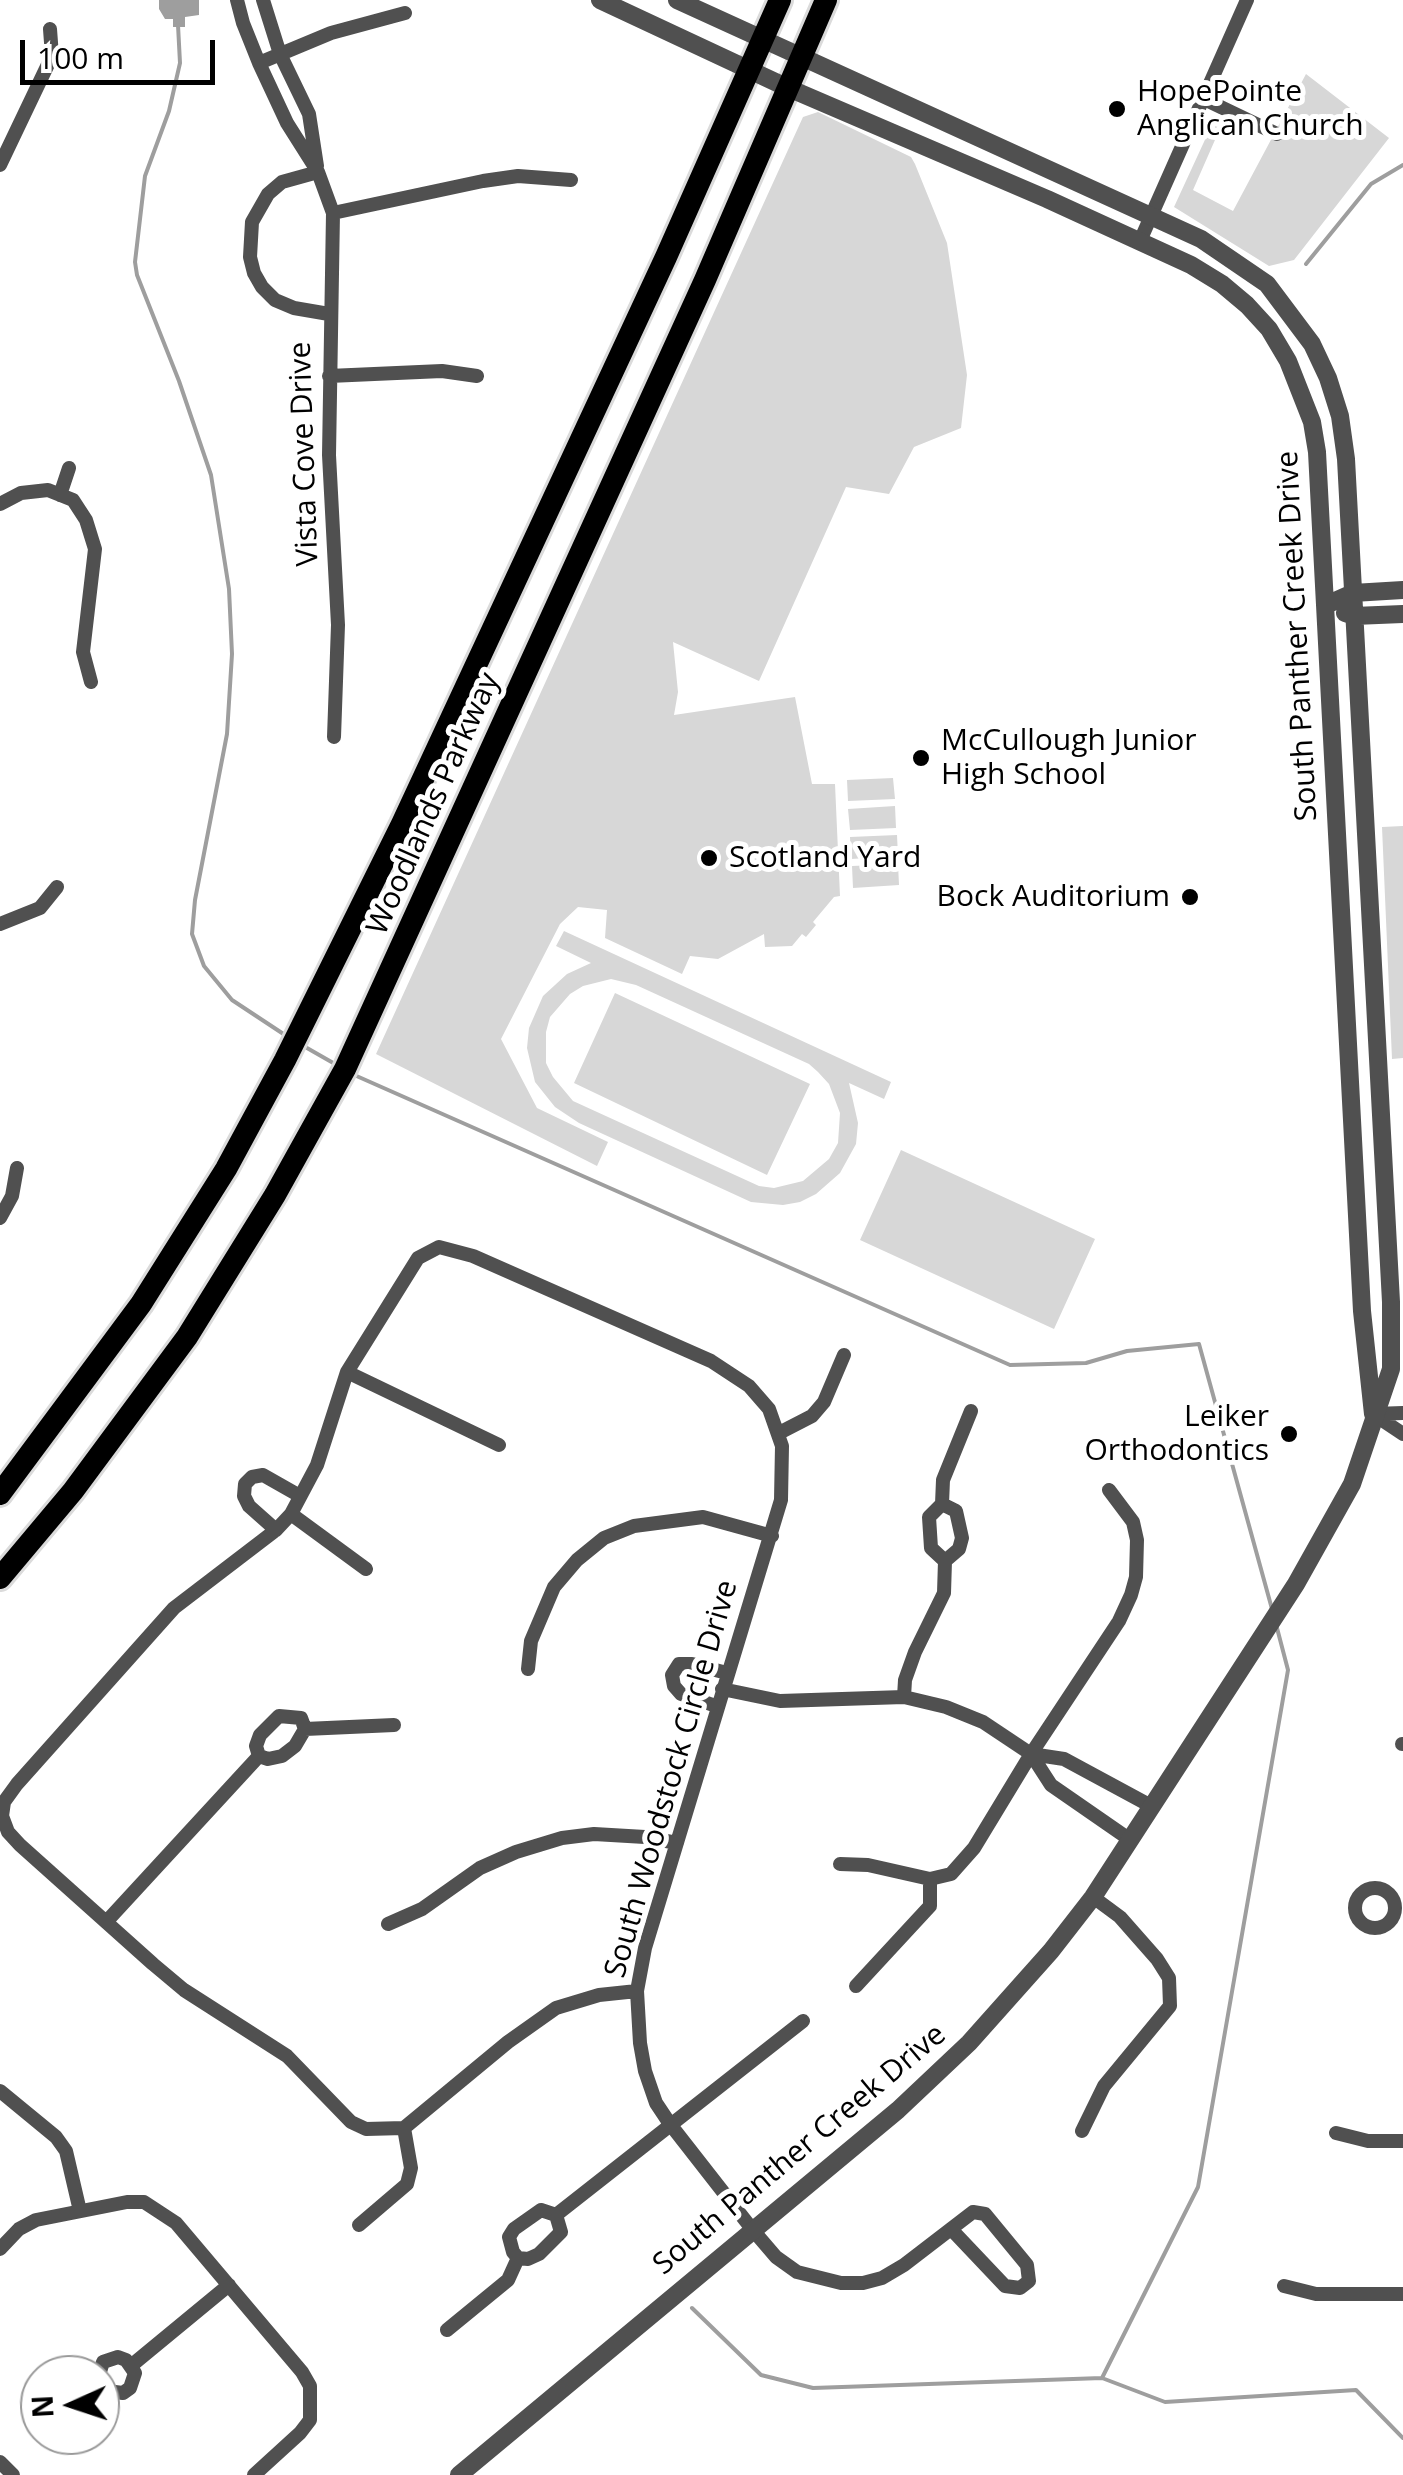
<!DOCTYPE html>
<html>
<head>
<meta charset="utf-8">
<style>
	body { margin:0 }
	#map { position:relative; width:1403px; height:2475px; overflow:hidden; background:#fff; font-family:"Open Sans",sans-serif }
	canvas { display:block }
	.north { position:absolute; left:20px; top:2355px; width:100px; height:100px; box-sizing:border-box; background:#fff; border:2px solid #999; border-radius:50%; rotate:267deg; font-size:28px; font-weight:700; line-height:40px; text-align:center; color:#000 }
	.north::after { content:''; display:block; margin:auto; width:35px; height:45px; background:#000; clip-path:polygon(50% 0,100% 100%,50% 72%,0 100%) }
	.scale { position:absolute; left:20px; top:40px; width:195px; height:45px; box-sizing:border-box; border:5px solid #000; border-top:0; padding-left:12px; font-size:30px; line-height:35px; white-space:nowrap; color:#000; -webkit-text-stroke:8px #fff; paint-order:stroke }
</style>
</head>
<body>
<div id="map">
<canvas width="1403" height="2475"></canvas>
<div class="north">N</div>
<div class="scale">100 m</div>
</div>
<script>
const ctx = document.querySelector('canvas').getContext('2d');
ctx.lineJoin = 'round';
function fillPath(path, color) { ctx.fillStyle = color; ctx.fill(path, 'evenodd'); }
const toPath = rows => new Path2D(rows.map(r => 'M' + r).join(''));
function trace(path, color, width, dash) { ctx.strokeStyle = color; ctx.lineWidth = width; ctx.lineCap = dash ? 'butt' : 'round'; ctx.setLineDash(dash || []); ctx.stroke(path); }
function label(font, color, halo, rows, align = 'center') {
  ctx.font = font + ' "Open Sans",sans-serif'; ctx.lineWidth = 10; ctx.setLineDash([]); ctx.textBaseline = 'middle'; ctx.strokeStyle = halo; ctx.fillStyle = color; for (const [text, x, y, turn = 0] of rows) {
    ctx.save(); ctx.translate(x, y); ctx.rotate((+turn || 0) * Math.PI / 180); ctx.textAlign = isNaN(turn) ? turn : align; if (halo) ctx.strokeText(text, 0, 0); ctx.fillText(text, 0, 0); ctx.restore();
  }
}
const green = toPath([
	[1306,74,1389,138,1294,260,1269,266,1174,207,1215,118,1222,124,1193,190,1233,211],
	[818,112,911,157,915,164,947,243,967,375,961,428,914,447,889,494,846,487,759,681,673,642,678,692,674,715,795,697,812,784,835,784,840,896,834,897,813,922,816,925,806,937,802,934,792,946,765,947,764,934,718,959,690,956,682,974,605,938,607,910,578,907,560,924,501,1039,537,1108,608,1142,597,1166,376,1054,803,117],
	[893,778,895,799,848,801,847,780],
	[895,806,896,828,850,830,848,809],
	[1403,826,1403,1058,1392,1059,1382,827],
	[897,835,898,856,851,859,850,837],
	[898,864,899,885,853,888,852,866],
	[564,931,891,1082,884,1099,849,1083,858,1123,856,1144,840,1173,816,1194,800,1202,783,1205,751,1202,579,1123,555,1107,535,1082,527,1048,529,1028,543,996,567,974,591,963,556,946],
	[611,979,636,985,809,1064,818,1072,829,1084,840,1113,838,1143,829,1159,803,1181,774,1188,759,1186,573,1101,553,1077,546,1063,546,1032,550,1017,570,994,583,986],
	[615,993,810,1084,767,1175,574,1083],
	[901,1150,1095,1239,1054,1329,860,1240]
]);
const water = toPath([
	[159,0,199,0,199,15,185,17,185,27,173,27,173,19,165,19,159,9]
]);
const stream = toPath([
	[178,25,180,63,169,111,145,176,135,262,137,275,179,381,211,475,229,589,232,654,227,734,195,900,192,934,204,966,232,1000,288,1037],
	[1306,264,1371,184,1403,165],
	[300,1044,335,1064],
	[352,1074,1010,1365,1086,1363,1127,1351,1199,1344,1272,1609],
	[692,2308,761,2375,813,2388,1102,2378,1198,2187,1288,1670,1277,1628],
	[1102,2378,1165,2402,1356,2390,1403,2438]
]);
const minor = toPath([
	[237,0,243,23,259,63,287,123,318,172,333,213,329,455,338,625,334,737],
	[263,0,280,54,309,114,317,166],
	[259,63,331,33,405,13],
	[1204,99,1277,134],
	[0,165,52,56,50,29],
	[318,172,282,182,268,194,252,222,250,257,254,273,262,287,275,300,294,308,329,314],
	[333,213,483,181,518,176,571,180],
	[1140,241,1247,0],
	[329,376,442,371,477,376],
	[60,495,69,468],
	[0,504,21,493,48,490,73,500,86,520,95,549,83,652,91,682],
	[0,924,40,908,57,887],
	[0,1218,12,1196,17,1168],
	[347,1372,499,1445],
	[1373,1414,1403,1434],
	[1374,1414,1403,1413],
	[779,1433,812,1416,824,1402,844,1355],
	[942,1504,956,1511,962,1538,959,1549,945,1561,931,1548,929,1517,942,1504,943,1480,971,1411],
	[291,1514,366,1569],
	[276,1530,249,1506,244,1496,245,1484,252,1477,263,1475,300,1496],
	[528,1669,531,1641,554,1587,577,1560,604,1538,634,1526,703,1517,772,1536],
	[722,1689,780,1701,904,1697,946,1707,983,1722,1031,1754,1051,1785,1129,1839],
	[904,1697,905,1680,915,1652,944,1593,945,1561],
	[716,1706,681,1694,674,1686,672,1675,679,1664,692,1664,727,1673],
	[305,1729,394,1725],
	[1402,1744,1403,1744],
	[1031,1754,1064,1759,1151,1806],
	[840,1864,868,1865,930,1879,951,1874,974,1848,1031,1754,1119,1621,1131,1595,1136,1577,1137,1540,1133,1522,1109,1490],
	'1355 1908a20 20 0 1 1 40 0a20 20 0 1 1-40 0Z',
	[107,1921,259,1756,256,1746,260,1735,279,1716,301,1718,305,1729,295,1746,282,1756,268,1759,259,1756],
	[388,1924,422,1909,480,1868,516,1852,562,1838,594,1834,645,1837,677,1843],
	[856,1986,930,1906,930,1879],
	[637,1991,599,1995,556,2008,508,2042,404,2128,366,2129,351,2122,287,2056,184,1990,153,1964,20,1845,8,1832,2,1816,4,1802,17,1784,174,1608,276,1530,291,1514,317,1465,347,1372,418,1258,439,1247,473,1256,711,1361,749,1386,769,1409,782,1446,781,1500,645,1948,637,1991,640,2043,645,2071,656,2103,670,2124,752,2229,776,2257,797,2272,841,2283,863,2283,882,2278,904,2265,973,2212,985,2214,1027,2265,1029,2281,1020,2288,1005,2286,951,2229],
	[0,2091,56,2137,66,2151,80,2211],
	[1082,2131,1104,2086,1170,2006,1169,1978,1157,1959,1120,1917,1093,1897],
	[1336,2133,1368,2141,1403,2141],
	[541,2210,556,2215,561,2232,539,2254,528,2259,518,2258,513,2252,509,2237,514,2229,541,2210],
	[556,2215,803,2021],
	[359,2225,407,2184,411,2168,404,2128],
	[0,2249,19,2229,36,2220,127,2202,144,2202,176,2223,302,2372,310,2386,310,2420,300,2433,254,2475],
	[1284,2286,1316,2294,1403,2294],
	[447,2330,508,2280,518,2258],
	[132,2365,229,2285],
	[99,2375,103,2362,118,2357,126,2360,135,2373,130,2388,123,2393,107,2391,100,2382],
	[0,2462,13,2475]
]);
const tertiary = toPath([
	[600,0,786,87,1047,199,1191,265,1222,284,1247,305,1269,329,1288,361,1312,422,1317,452,1362,1311,1373,1414],
	[1326,605,1353,593,1403,590],
	[1345,613,1354,616,1403,614],
	[459,2475,898,2110,969,2043,1051,1951,1093,1897,1296,1584,1352,1484,1391,1369,1391,1302,1346,459,1340,416,1328,378,1312,344,1267,284,1201,239,677,0]
]);
const primary = toPath([
	[0,1494,141,1304,226,1169,285,1060,402,824,666,257,780,0],
	[0,1578,73,1491,187,1337,275,1195,345,1069,705,280,826,0]
]);
const markers = [
	[1117,109,10,"#000"],
	[921,758,10,"#000"],
	[709,858,10,"#000"],
	[1190,897,10,"#000"],
	[1289,1434,10,"#000"]
];
const poiNames = [
	["HopePointe",1137,92],
	["Anglican Church",1137,126],
	["McCullough Junior",941,741],
	["High School",941,775],
	["Scotland Yard",729,858],
	["Bock Auditorium",1170,897,"right"],
	["Leiker",1269,1417,"right"],
	["Orthodontics",1269,1451,"right"]
];
const streetNames = [
	["Vista Cove Drive",305,454,-92],
	["South Panther Creek Drive",1298,636,-93],
	["Woodlands Parkway",434,804,-66],
	["South Woodstock Circle Drive",672,1779,-74],
	["South Panther Creek Drive",800,2150,-40]
];
fillPath(green, '#d7d7d7');
fillPath(water, '#9e9e9e');
trace(stream, '#9e9e9e', 4);
trace(primary, '#dbdbdb', 28);
trace(minor, '#505050', 14);
trace(tertiary, '#505050', 18);
trace(primary, '#000', 22);
for (const [x, y, r, color] of markers) { const dot = new Path2D(); dot.arc(x, y, r, 0, 2 * Math.PI); ctx.fillStyle = color; ctx.fill(dot); trace(dot, '#fff', 4); }
label('30px', '#000', '#fff', poiNames, 'left');
label('30px', '#000', '#fff', streetNames);
</script>
</body>
</html>
